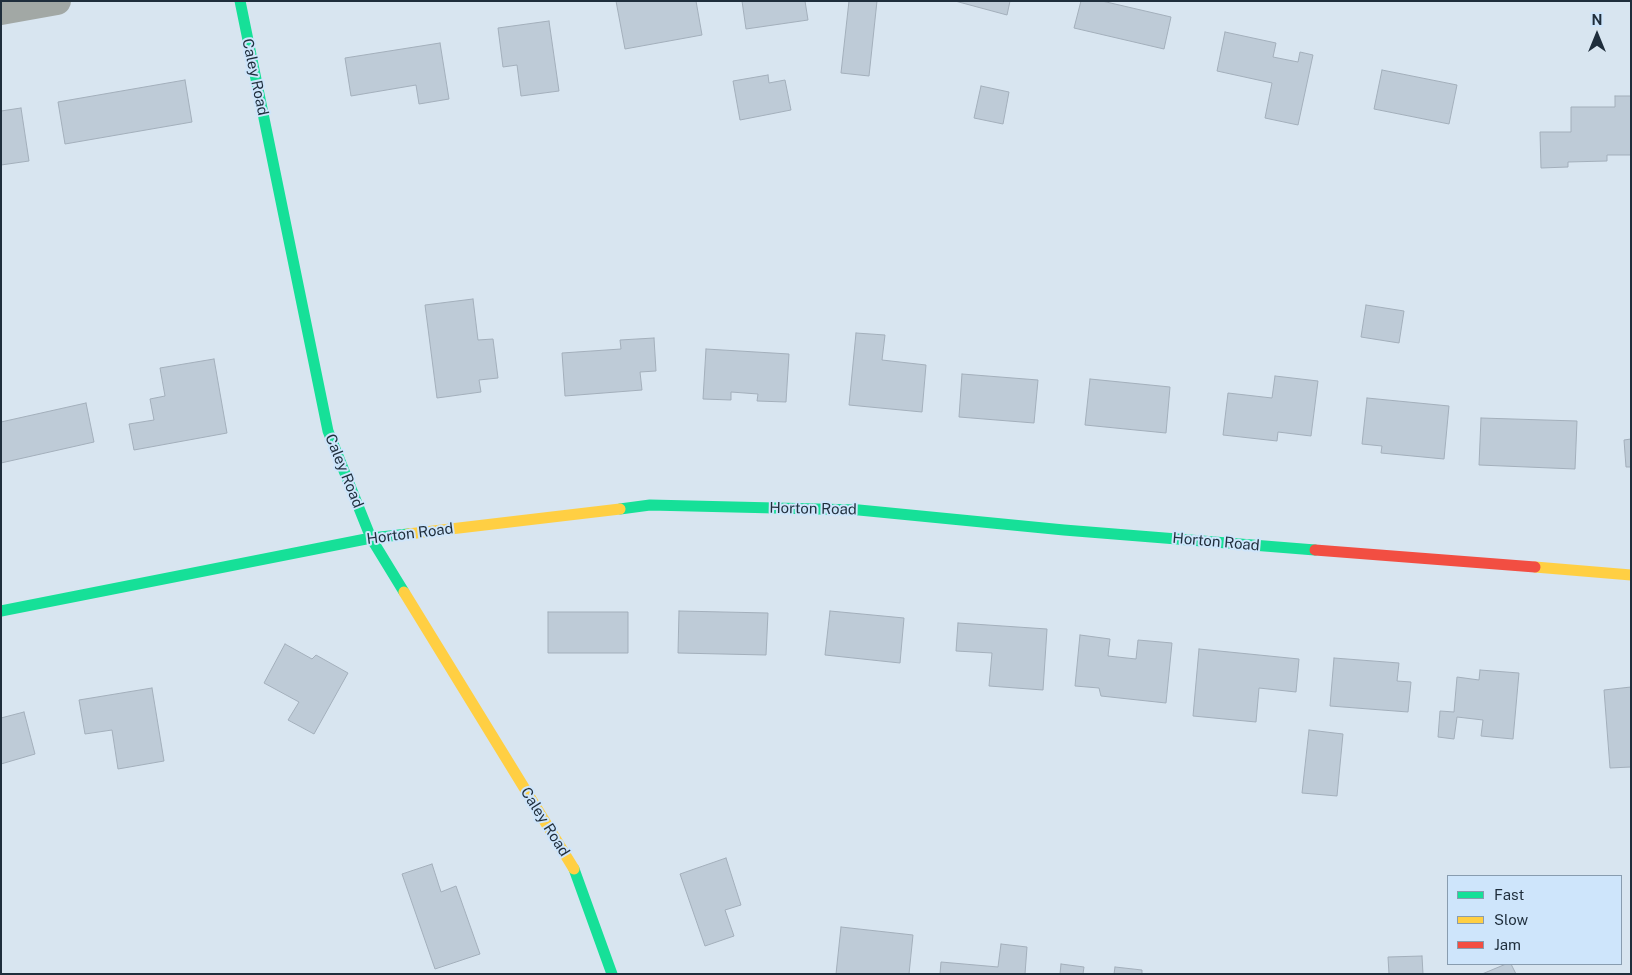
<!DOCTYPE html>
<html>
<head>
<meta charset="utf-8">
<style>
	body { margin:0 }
	#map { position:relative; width:1632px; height:975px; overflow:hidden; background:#d8e5f0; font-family:"Public Sans",sans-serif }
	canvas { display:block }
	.frame { position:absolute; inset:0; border:2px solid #1f2e3c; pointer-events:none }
	.legend { position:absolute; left:1447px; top:875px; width:175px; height:90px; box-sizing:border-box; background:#cee5fb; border:1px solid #889caf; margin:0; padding:6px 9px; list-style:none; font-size:15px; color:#1f2e3c }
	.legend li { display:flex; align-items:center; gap:10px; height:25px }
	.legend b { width:25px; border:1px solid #889caf }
	.north { position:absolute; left:1572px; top:10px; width:50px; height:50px; -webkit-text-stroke:4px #cee5fb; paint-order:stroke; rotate:0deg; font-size:14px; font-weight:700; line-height:20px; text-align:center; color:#1f2e3c }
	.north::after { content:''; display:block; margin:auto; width:18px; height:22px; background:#1f2e3c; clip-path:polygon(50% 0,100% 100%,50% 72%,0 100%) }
</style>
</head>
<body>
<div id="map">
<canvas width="1632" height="975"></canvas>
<div class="frame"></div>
<ul class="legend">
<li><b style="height:6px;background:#16e098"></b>Fast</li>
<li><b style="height:6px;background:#ffcf43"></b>Slow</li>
<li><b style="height:6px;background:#f24e42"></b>Jam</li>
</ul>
<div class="north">N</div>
</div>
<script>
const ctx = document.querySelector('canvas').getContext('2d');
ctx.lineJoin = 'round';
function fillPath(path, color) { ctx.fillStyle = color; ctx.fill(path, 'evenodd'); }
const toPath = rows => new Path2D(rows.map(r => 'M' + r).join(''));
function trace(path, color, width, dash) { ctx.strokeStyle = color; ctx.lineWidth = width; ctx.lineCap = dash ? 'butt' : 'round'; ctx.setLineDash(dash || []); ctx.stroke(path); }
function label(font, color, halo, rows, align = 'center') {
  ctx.font = font + ' "Public Sans",sans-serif'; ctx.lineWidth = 4; ctx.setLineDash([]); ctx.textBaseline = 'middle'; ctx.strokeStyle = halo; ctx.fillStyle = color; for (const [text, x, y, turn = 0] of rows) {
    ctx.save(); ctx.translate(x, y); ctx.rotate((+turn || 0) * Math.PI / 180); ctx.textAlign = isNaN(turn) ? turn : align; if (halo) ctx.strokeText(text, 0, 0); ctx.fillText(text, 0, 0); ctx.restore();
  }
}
const building = toPath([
	[616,1,696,1,702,35,625,49,616,1],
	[742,1,805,1,808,20,746,29,742,1],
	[849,1,877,1,869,76,841,73,849,1],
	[955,1,1010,1,1007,15,955,1],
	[1081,1,1102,1,1171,17,1164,49,1074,28,1081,1],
	[549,21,559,91,521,96,517,65,503,67,498,28,549,21],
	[1225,32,1276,43,1273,57,1298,62,1300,52,1313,55,1298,125,1265,118,1272,83,1217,71,1225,32],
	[440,43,449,99,419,104,416,85,351,96,345,58,440,43],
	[1382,70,1457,85,1449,124,1374,109,1382,70],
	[768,75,769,83,785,80,791,110,740,120,733,81,768,75],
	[185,80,192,122,65,144,58,102,185,80],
	[981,86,1009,92,1003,124,974,118,981,86],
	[1615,96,1631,96,1631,155,1607,155,1607,161,1568,162,1568,167,1541,168,1540,132,1571,132,1571,107,1615,107,1615,96],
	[21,108,29,161,1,165,1,111,21,108],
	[473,299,478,340,493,339,498,378,479,380,481,392,437,398,425,305,473,299],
	[1366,305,1404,311,1399,343,1361,337,1366,305],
	[856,333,885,335,882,360,926,365,922,412,849,405,856,333],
	[654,338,656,371,640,372,642,390,565,396,562,353,621,349,620,340,654,338],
	[706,349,789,354,786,402,757,401,758,394,731,392,731,400,703,399,706,349],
	[214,359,227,433,134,450,129,424,154,420,150,399,165,396,160,368,214,359],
	[962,374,1038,380,1034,423,959,417,962,374],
	[1275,376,1318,381,1311,436,1278,432,1277,441,1223,435,1228,393,1272,398,1275,376],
	[1090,379,1170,387,1166,433,1085,425,1090,379],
	[1367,398,1449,406,1444,459,1381,453,1382,446,1362,444,1367,398],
	[86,403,94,442,1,463,1,422,86,403],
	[1481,418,1577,421,1575,469,1479,465,1481,418],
	[1631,439,1631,467,1626,467,1624,440,1631,439],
	[679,611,768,613,766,655,678,653,679,611],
	[830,611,904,618,900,663,825,655,830,611],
	[548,612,628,612,628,653,548,653,548,612],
	[958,623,1047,629,1043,690,989,686,992,653,956,651,958,623],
	[1080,635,1110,639,1108,656,1136,659,1138,640,1172,643,1166,703,1101,696,1099,688,1075,686,1080,635],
	[285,644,312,659,316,655,348,673,314,734,288,720,299,702,264,683,285,644],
	[1199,649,1299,659,1296,692,1259,688,1256,722,1193,716,1199,649],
	[1334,658,1399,663,1397,681,1411,682,1408,712,1330,706,1334,658],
	[1480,670,1519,673,1513,739,1481,736,1483,720,1457,717,1454,739,1438,737,1440,711,1454,712,1457,677,1479,680,1480,670],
	[1631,687,1631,767,1610,768,1604,690,1631,687],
	[152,688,164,761,118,769,112,730,85,734,79,700,152,688],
	[24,712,35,754,1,764,1,718,24,712],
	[1309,730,1343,734,1337,796,1302,793,1309,730],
	[726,858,741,905,725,910,734,936,705,946,680,874,726,858],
	[432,864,441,892,456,886,480,954,435,969,402,874,432,864],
	[841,927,913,935,909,974,836,974,841,927],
	[1001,944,1027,947,1025,974,940,974,941,962,998,967,1001,944],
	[1422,956,1423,974,1389,974,1388,957,1422,956],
	[1061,964,1084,967,1083,974,1060,974,1061,964],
	[1506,964,1511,964,1516,974,1482,974,1506,964],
	[1115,967,1142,970,1142,974,1114,974,1115,967]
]);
const street = toPath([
	[1,11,57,1]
]);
const fast = toPath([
	[240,1,328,431,371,538,404,592],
	[620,509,650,505,859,510,1064,530,1315,550],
	[1,611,371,538,408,534],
	[574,869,612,974]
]);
const slow = toPath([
	[408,534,620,509],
	[1535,567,1631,575],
	[404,592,574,869]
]);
const jam = toPath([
	[1315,550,1535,567]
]);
const streetNames = [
	["Caley Road",255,77,78],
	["Caley Road",344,471,68],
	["Horton Road",813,509,1],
	["Horton Road",410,534,-7],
	["Horton Road",1216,542,5],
	["Caley Road",545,822,58]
];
fillPath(building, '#becbd7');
trace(building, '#a3afbb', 1);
trace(street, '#a2a8a5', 28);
trace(fast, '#16e098', 11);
trace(slow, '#ffcf43', 11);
trace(jam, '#f24e42', 11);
label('15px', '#1f2e3c', '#cee5fb', streetNames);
</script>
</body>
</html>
